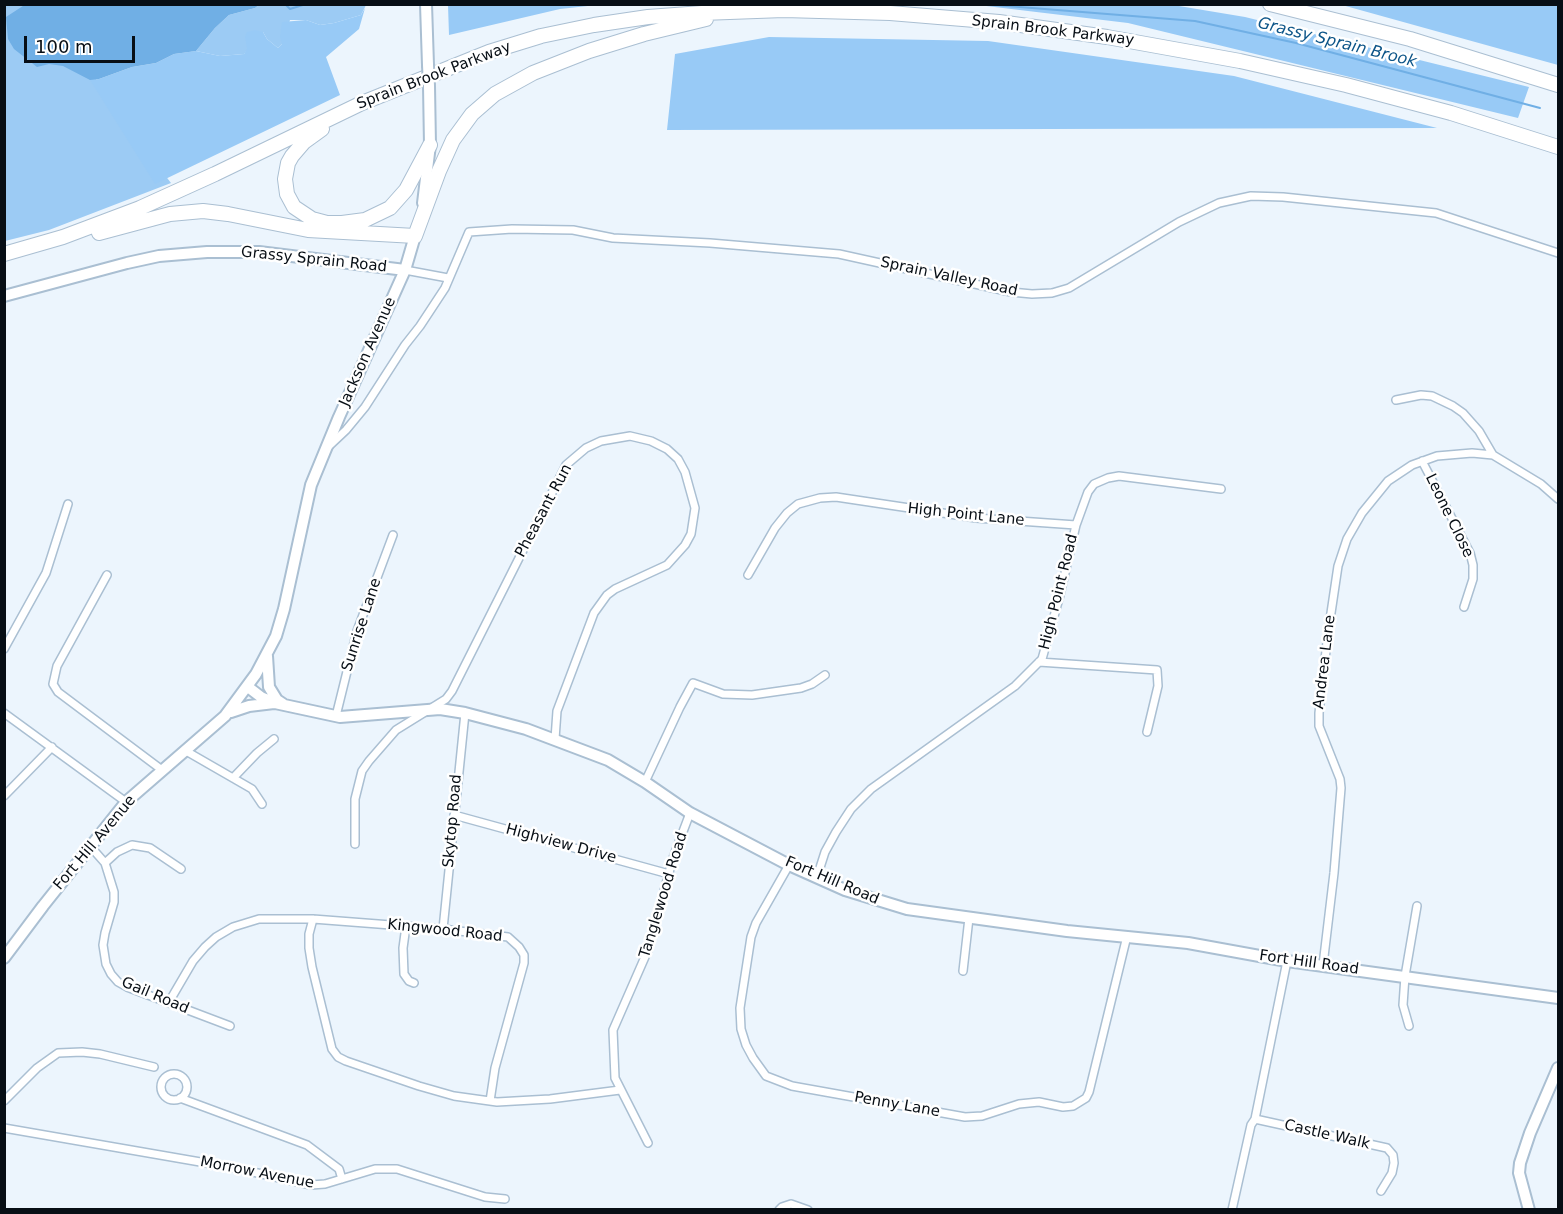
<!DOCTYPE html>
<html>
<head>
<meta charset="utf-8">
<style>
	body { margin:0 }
	#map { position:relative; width:1563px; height:1214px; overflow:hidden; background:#ecf5fd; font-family:"DejaVu Sans",sans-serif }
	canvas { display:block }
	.frame { position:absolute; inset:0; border:6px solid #070e15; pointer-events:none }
	.scale { position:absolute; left:24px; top:36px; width:111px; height:27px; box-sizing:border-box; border:3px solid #070e15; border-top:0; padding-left:8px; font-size:18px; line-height:21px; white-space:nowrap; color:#070e15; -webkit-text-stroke:4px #fff; paint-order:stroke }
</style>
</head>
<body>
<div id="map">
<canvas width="1563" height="1214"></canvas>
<div class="frame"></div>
<div class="scale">100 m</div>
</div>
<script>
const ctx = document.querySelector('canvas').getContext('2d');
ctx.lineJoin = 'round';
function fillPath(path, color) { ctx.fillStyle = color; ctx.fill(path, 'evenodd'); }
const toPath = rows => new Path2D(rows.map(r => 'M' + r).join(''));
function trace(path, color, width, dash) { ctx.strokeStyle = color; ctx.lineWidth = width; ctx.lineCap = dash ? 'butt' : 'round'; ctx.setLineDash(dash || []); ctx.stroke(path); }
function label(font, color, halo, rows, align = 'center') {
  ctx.font = font + ' "DejaVu Sans",sans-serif'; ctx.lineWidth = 5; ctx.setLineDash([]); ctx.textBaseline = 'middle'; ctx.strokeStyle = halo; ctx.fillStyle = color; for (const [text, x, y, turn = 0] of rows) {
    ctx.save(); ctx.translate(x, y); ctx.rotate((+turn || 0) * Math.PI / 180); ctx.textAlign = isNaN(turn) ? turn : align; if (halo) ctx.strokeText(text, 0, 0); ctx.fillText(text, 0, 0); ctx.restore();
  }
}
const green = toPath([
	[4,5,64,5,102,93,171,183,49,230,5,241],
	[259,5,366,5,361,15,334,23,320,25,306,20,290,20,282,44,278,48,267,39,263,32,244,54,220,56,196,51,215,28,229,15,255,8]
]);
const forest = toPath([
	[448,5,448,4,597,5,560,9,449,35],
	[978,5,1173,5,1245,17,1529,87,1518,118,1128,23],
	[1342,5,1558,5,1558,65],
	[365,8,359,29,326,57,340,95,155,184,90,80,99,79,132,67,156,63,174,54,196,51,220,56,244,54,247,49,245,37,247,32,255,30,263,32,267,39,278,48,282,44,280,37,282,22,306,20,320,25,334,23,361,15],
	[769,37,988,41,1234,76,1437,128,667,130,675,54]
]);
const water = toPath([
	[26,4,259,4,259,5,255,8,229,15,215,28,196,51,174,54,156,63,132,67,99,79,90,80,63,66,49,64,37,67,14,49,8,39,6,17]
]);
const stream = toPath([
	[285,4,290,9,306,4],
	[982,4,1195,21,1296,43,1540,108]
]);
const street = toPath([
	[405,270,448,278],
	[1396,400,1421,395,1432,396,1453,406,1463,413,1479,431,1493,455],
	[329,446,346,430,365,407,405,345,420,326,445,288,469,232,512,229,573,230,613,238,710,243,839,254,1011,292,1032,294,1052,293,1069,288,1179,222,1219,203,1251,196,1283,197,1436,213,1558,253],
	[1422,461,1470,553,1473,565,1473,579,1464,607],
	[107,575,57,666,53,684,58,692,162,770],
	[748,575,775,528,787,513,798,504,820,498,836,497,976,518,1076,525],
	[4,649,46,573,68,504],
	[1039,662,1157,670,1158,686,1147,732],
	[4,713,126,802],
	[336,716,357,631,393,535],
	[186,751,252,789,262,804],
	[233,778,257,753,274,739],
	[645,782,680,707,693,683,723,694,752,695,801,688,812,684,825,675],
	[4,796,52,747],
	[454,815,669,874],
	[355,844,355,799,362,771,369,761,396,730,446,699,452,691,566,465,586,448,601,441,630,436,651,441,667,449,678,459,685,472,695,508,691,534,685,545,667,565,615,589,607,595,594,613,557,711,555,739],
	[90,846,105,863,114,892,114,902,105,933,103,945,106,964,111,974,118,982,127,987,230,1026],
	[105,863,117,852,132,845,150,848,181,869],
	[789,865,756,923,751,937,740,1008,741,1029,746,1045,753,1058,766,1076,792,1086,965,1117,982,1116,1019,1104,1039,1102,1063,1107,1073,1106,1086,1098,1089,1092,1127,936],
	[817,877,825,852,836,832,851,809,871,789,1015,686,1042,659,1060,595,1076,525,1088,492,1094,484,1108,478,1119,476,1221,489],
	[313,919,309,934,309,948,312,967,332,1049,338,1057,346,1061,419,1086,454,1096,497,1102,550,1099,620,1090],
	[406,926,403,948,404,974,409,981,414,983],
	[443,929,465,713],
	[1323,965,1334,873,1341,788,1340,779,1319,726,1319,713,1328,633,1338,566,1347,539,1362,513,1388,481,1412,465,1437,456,1472,453,1493,455,1541,484,1558,499],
	[963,971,969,918],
	[169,1002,193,961,205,947,216,937,233,927,259,919,313,919,443,929,508,937,519,947,524,955,524,963,495,1068,490,1101],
	[1409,1026,1403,1005,1405,976,1417,906],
	'161 1087a13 13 0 1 1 26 0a13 13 0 1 1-26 0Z',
	[180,1098,307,1145,339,1169,342,1179],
	[4,1101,37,1068,58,1053,82,1052,100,1054,154,1067],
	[1255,1119,1387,1148,1393,1155,1394,1163,1392,1173,1381,1191],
	[4,1128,235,1168,311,1185,325,1184,375,1169,397,1169,485,1197,505,1199],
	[648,1143,615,1078,613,1030,648,950,673,858,690,813],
	[779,1210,782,1207,791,1204,808,1210],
	[1232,1210,1251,1125,1255,1119,1287,961]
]);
const secondary = toPath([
	[426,4,428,65],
	[423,203,430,145,429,86],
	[4,296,127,263,159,256,207,252,259,252,405,270],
	[267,656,269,687,277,700,283,704],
	[248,687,261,697,275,703,340,717,440,709,465,713,526,729,608,760,645,782,690,813,789,865,845,890,907,909,1067,931,1188,943,1287,961,1558,998],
	[231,712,249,706,274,703],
	[4,958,43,906,126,802,225,716,256,674,276,636,284,609,311,485,339,417,405,270,417,229],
	[1529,1210,1519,1173,1520,1163,1530,1133,1558,1068]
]);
const highway = toPath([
	[1270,4,1410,39,1558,85],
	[322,129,304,142,292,156,288,163,285,179,287,194,294,207,312,219,327,223,342,223,365,220,390,208,406,190,430,145],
	[99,233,170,214,203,211,228,214,308,230,415,236,439,171,453,140,472,114,495,94,533,73,589,51,644,34,706,19],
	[4,254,63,237,140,208,215,174,362,103,489,52,541,36,594,25,648,17,702,13,784,10,890,13,999,22,1107,37,1240,61,1346,85,1451,113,1558,147]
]);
const secondaryBridge = toPath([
	[428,65,429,86]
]);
const streetNames = [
	["Sprain Brook Parkway",1053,31,7],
	["Sprain Brook Parkway",434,76,-21],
	["Grassy Sprain Road",314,260,6],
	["Sprain Valley Road",949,277,12],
	["Jackson Avenue",368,352,-66],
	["Pheasant Run",544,511,-62],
	["High Point Lane",966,515,6],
	["Leone Close",1449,516,64],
	["High Point Road",1059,592,-76],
	["Sunrise Lane",362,625,-72],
	["Andrea Lane",1325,662,-83],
	["Skytop Road",453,821,-85],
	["Fort Hill Avenue",95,843,-50],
	["Highview Drive",561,844,15],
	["Fort Hill Road",832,881,23],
	["Tanglewood Road",664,895,-73],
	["Kingwood Road",445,931,6],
	["Fort Hill Road",1309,963,8],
	["Gail Road",155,996,23],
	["Penny Lane",897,1105,10],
	["Castle Walk",1327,1135,13],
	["Morrow Avenue",257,1173,11]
];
const waterNames = [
	["Grassy Sprain Brook",1337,43,14]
];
fillPath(green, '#9ccbf4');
fillPath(forest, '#98caf6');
fillPath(water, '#70afe5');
trace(stream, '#70afe5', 2);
trace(street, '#aabfd2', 10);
trace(secondary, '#aabfd2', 14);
trace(highway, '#aabfd2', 16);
trace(street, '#fff', 7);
trace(secondary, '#fff', 10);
trace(highway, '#fff', 14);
trace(secondaryBridge, '#aabfd2', 14, []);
trace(secondaryBridge, '#fff', 10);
label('15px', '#070e15', '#fff', streetNames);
label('italic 16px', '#0d5588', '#fff', waterNames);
</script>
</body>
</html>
